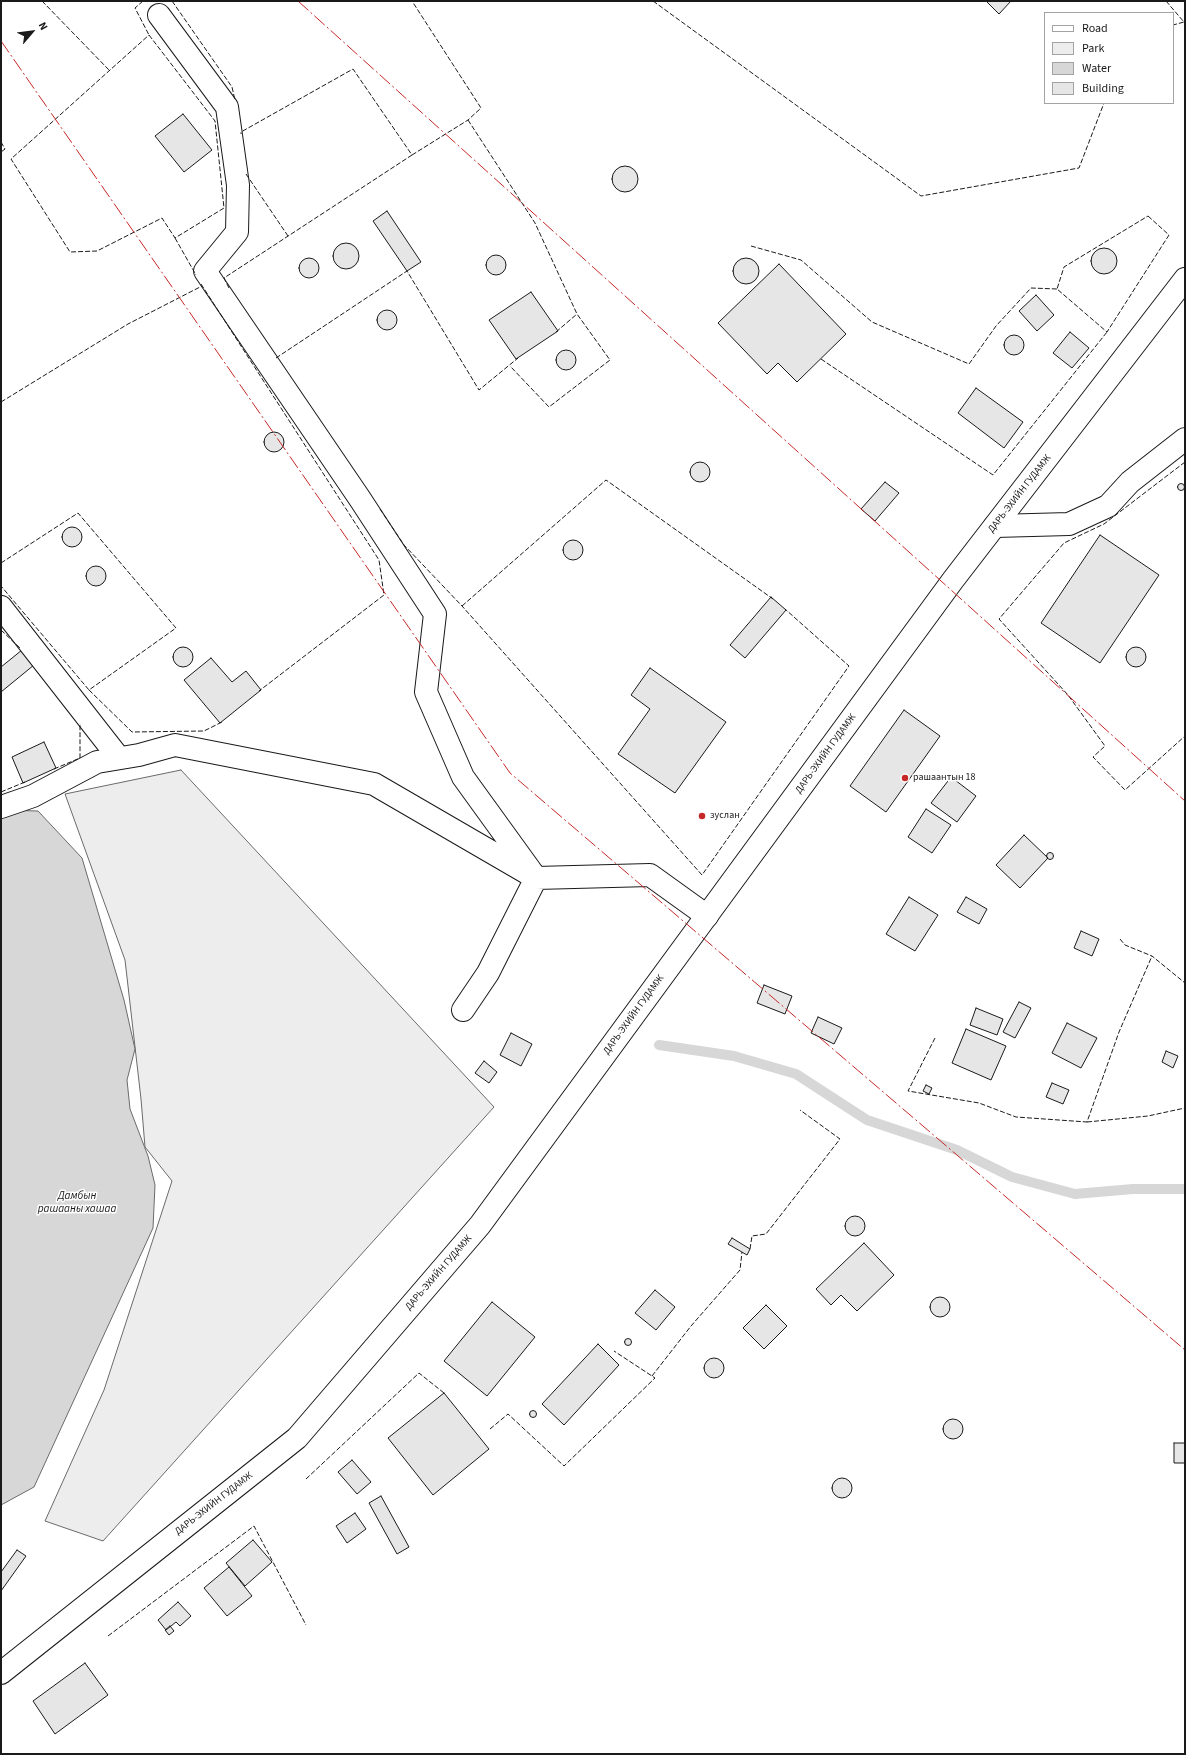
<!DOCTYPE html>
<html>
<head>
<meta charset="utf-8">
<style>
	body { margin:0 }
	#map { position:relative; width:1186px; height:1755px; overflow:hidden; background:#fff; font-family:"Source Sans 3",sans-serif }
	canvas { display:block }
	.frame { position:absolute; inset:0; border:2px solid #1a1a1a; pointer-events:none }
	.legend { position:absolute; left:1044px; top:12px; width:130px; height:92px; box-sizing:border-box; background:#fff; border:1px solid #a3a3a3; margin:0; padding:5px 7px; list-style:none; font-size:12px; color:#1a1a1a }
	.legend li { display:flex; align-items:center; gap:8px; height:20px }
	.legend b { width:20px; border:1px solid #a3a3a3 }
	.north { position:absolute; left:12px; top:12px; width:40px; height:40px; -webkit-text-stroke:3px #fff; paint-order:stroke; rotate:62deg; font-size:11px; font-weight:700; line-height:16px; text-align:center; color:#1a1a1a }
	.north::after { content:''; display:block; margin:auto; width:14px; height:18px; background:#1a1a1a; clip-path:polygon(50% 0,100% 100%,50% 72%,0 100%) }
</style>
</head>
<body>
<div id="map">
<canvas width="1186" height="1755"></canvas>
<div class="frame"></div>
<ul class="legend">
<li><b style="height:5px;background:#fff"></b>Road</li>
<li><b style="height:11px;background:#ededed"></b>Park</li>
<li><b style="height:11px;background:#d7d7d7"></b>Water</li>
<li><b style="height:11px;background:#e6e6e6"></b>Building</li>
</ul>
<div class="north">N</div>
</div>
<script>
const ctx = document.querySelector('canvas').getContext('2d');
ctx.lineJoin = 'round';
function fillPath(path, color) { ctx.fillStyle = color; ctx.fill(path, 'evenodd'); }
const toPath = rows => new Path2D(rows.map(r => 'M' + r).join(''));
function trace(path, color, width, dash) { ctx.strokeStyle = color; ctx.lineWidth = width; ctx.lineCap = dash ? 'butt' : 'round'; ctx.setLineDash(dash || []); ctx.stroke(path); }
function label(font, color, halo, rows, align = 'center') {
  ctx.font = font + ' "Source Sans 3",sans-serif'; ctx.lineWidth = 3; ctx.setLineDash([]); ctx.textBaseline = 'middle'; ctx.strokeStyle = halo; ctx.fillStyle = color; for (const [text, x, y, turn = 0] of rows) {
    ctx.save(); ctx.translate(x, y); ctx.rotate((+turn || 0) * Math.PI / 180); ctx.textAlign = isNaN(turn) ? turn : align; if (halo) ctx.strokeText(text, 0, 0); ctx.fillText(text, 0, 0); ctx.restore();
  }
}
const green = toPath([
	[181,770,494,1107,103,1541,45,1521,104,1390,172,1181,145,1147,141,1099,125,960,65,794,181,770]
]);
const water = toPath([
	[1,810,38,811,82,858,124,1000,135,1049,127,1080,130,1109,148,1156,155,1185,153,1228,34,1487,1,1505,1,810]
]);
const stream = toPath([
	[659,1045,734,1056,796,1074,867,1120,957,1150,1012,1177,1075,1194,1133,1189,1185,1189]
]);
const building = toPath([
	[986,1,1011,1,999,14,986,1],
	[183,114,212,150,184,172,155,136,183,114],
	'612 179a13 13 0 1 1 26 0a13 13 0 1 1-26 0Z',
	[387,211,421,262,407,271,373,221,387,211],
	'333 256a13 13 0 1 1 26 0a13 13 0 1 1-26 0Z',
	'1091 261a13 13 0 1 1 26 0a13 13 0 1 1-26 0Z',
	'486 265a10 10 0 1 1 20 0a10 10 0 1 1-20 0Z',
	'299 268a10 10 0 1 1 20 0a10 10 0 1 1-20 0Z',
	'733 271a13 13 0 1 1 26 0a13 13 0 1 1-26 0Z',
	[779,264,846,334,797,382,778,363,767,374,718,323,779,264],
	[531,292,558,331,516,359,489,320,531,292],
	[1036,295,1054,315,1037,331,1019,311,1036,295],
	'377 320a10 10 0 1 1 20 0a10 10 0 1 1-20 0Z',
	[1070,332,1089,348,1072,368,1053,353,1070,332],
	'1004 345a10 10 0 1 1 20 0a10 10 0 1 1-20 0Z',
	'556 360a10 10 0 1 1 20 0a10 10 0 1 1-20 0Z',
	[976,388,1023,422,1004,448,958,413,976,388],
	'264 442a10 10 0 1 1 20 0a10 10 0 1 1-20 0Z',
	'690 472a10 10 0 1 1 20 0a10 10 0 1 1-20 0Z',
	[885,482,899,493,875,521,861,509,885,482],
	'1177.5 487a3.5 3.5 0 1 1 7 0a3.5 3.5 0 1 1-7 0Z',
	'62 537a10 10 0 1 1 20 0a10 10 0 1 1-20 0Z',
	[1100,535,1159,575,1100,663,1041,623,1100,535],
	'563 550a10 10 0 1 1 20 0a10 10 0 1 1-20 0Z',
	'86 576a10 10 0 1 1 20 0a10 10 0 1 1-20 0Z',
	[771,597,786,610,745,658,730,645,771,597],
	'173 657a10 10 0 1 1 20 0a10 10 0 1 1-20 0Z',
	'1126 657a10 10 0 1 1 20 0a10 10 0 1 1-20 0Z',
	[22,650,34,665,1,692,1,667,22,650],
	[211,658,232,682,246,671,261,690,220,723,184,680,211,658],
	[650,668,726,722,675,793,618,754,650,709,631,695,650,668],
	[904,710,940,736,886,812,850,786,904,710],
	[44,742,56,768,23,783,12,757,44,742],
	[951,777,976,796,957,822,931,803,951,777],
	[926,809,951,825,932,853,908,837,926,809],
	[1024,835,1048,858,1020,888,996,865,1024,835],
	'1046.5 856a3.5 3.5 0 1 1 7 0a3.5 3.5 0 1 1-7 0Z',
	[909,897,938,915,915,951,886,934,909,897],
	[966,897,987,909,979,924,957,912,966,897],
	[1081,931,1099,939,1092,956,1074,948,1081,931],
	[764,985,792,996,785,1014,757,1003,764,985],
	[1019,1002,1031,1008,1015,1038,1003,1032,1019,1002],
	[976,1008,1003,1019,997,1035,970,1025,976,1008],
	[818,1017,842,1028,834,1044,811,1033,818,1017],
	[1067,1023,1097,1038,1081,1068,1052,1053,1067,1023],
	[966,1029,1006,1046,991,1080,952,1063,966,1029],
	[511,1033,532,1044,521,1066,500,1055,511,1033],
	[1166,1051,1178,1056,1173,1068,1162,1062,1166,1051],
	[484,1061,497,1072,489,1083,475,1073,484,1061],
	[1052,1083,1069,1090,1063,1104,1046,1097,1052,1083],
	[926,1085,932,1088,929,1094,923,1091,926,1085],
	'845 1226a10 10 0 1 1 20 0a10 10 0 1 1-20 0Z',
	[732,1238,750,1249,747,1255,728,1244,732,1238],
	[864,1243,894,1275,857,1311,841,1295,831,1305,816,1289,864,1243],
	[655,1290,675,1307,656,1330,635,1313,655,1290],
	'930 1307a10 10 0 1 1 20 0a10 10 0 1 1-20 0Z',
	[492,1302,535,1337,487,1396,444,1361,492,1302],
	[766,1305,787,1326,764,1349,743,1328,766,1305],
	'624.5 1342a3.5 3.5 0 1 1 7 0a3.5 3.5 0 1 1-7 0Z',
	[598,1344,619,1365,564,1425,542,1404,598,1344],
	'704 1368a10 10 0 1 1 20 0a10 10 0 1 1-20 0Z',
	[444,1393,489,1449,433,1495,388,1438,444,1393],
	'529.5 1414a3.5 3.5 0 1 1 7 0a3.5 3.5 0 1 1-7 0Z',
	'943 1429a10 10 0 1 1 20 0a10 10 0 1 1-20 0Z',
	[1174,1443,1185,1443,1185,1463,1174,1463,1174,1443],
	[352,1460,371,1482,357,1494,338,1472,352,1460],
	'832 1488a10 10 0 1 1 20 0a10 10 0 1 1-20 0Z',
	[381,1496,409,1547,397,1554,369,1503,381,1496],
	[355,1513,366,1529,347,1543,336,1526,355,1513],
	[253,1540,272,1562,245,1586,226,1563,253,1540],
	[17,1550,26,1556,1,1591,1,1572,17,1550],
	[229,1567,252,1596,227,1616,204,1588,229,1567],
	[178,1602,191,1616,180,1626,176,1622,166,1630,158,1620,178,1602],
	[170,1626,174,1631,169,1635,165,1630,170,1626],
	[85,1663,108,1695,55,1734,33,1701,85,1663]
]);
const minor = toPath([
	[159,15,227,107,238,185,237,232,205,271,360,499,435,614,426,692,463,777,536,878,488,973,463,1010],
	[995,526,1069,524,1108,506,1130,482,1185,439],
	[1,607,119,758],
	[1,807,33,796,97,762,139,755,175,745,374,784,536,878,650,875,707,916]
]);
const major = toPath([
	[1,1673,297,1438,480,1225,953,580,1185,279]
]);
const fence = toPath([
	[42,1,109,70],
	[143,1,135,8,149,35],
	[172,1,232,87,235,100],
	[653,1,921,196,1079,168,1104,103],
	[1166,1,1184,22,1173,25],
	[149,35,215,121,224,208,175,238,162,218,97,251,70,252,11,159,149,35],
	[468,120,535,223,577,314,610,360,549,407,510,366],
	[1,142,5,149,1,152],
	[412,155,468,120,481,108,412,1],
	[246,174,288,236],
	[1148,216,1169,235,1107,332,1057,289,1064,267,1148,216],
	[175,238,196,275],
	[751,246,801,260,872,322,969,364,996,326,1031,288,1057,289],
	[201,284,379,560,384,595,259,691],
	[229,288,224,278,412,155,353,69,241,132,241,134],
	[556,332,577,314],
	[276,358,407,271,479,390,518,358],
	[821,359,993,475,1107,332],
	[1,402,128,324,202,286],
	[1185,462,1104,524,1064,543,999,619,1068,695,1105,746,1093,757,1125,790,1185,736],
	[380,509,404,545,462,606,702,875,849,666,785,609],
	[1,563,78,513,176,628,89,690,1,586],
	[462,606,606,480,773,599],
	[1,630,20,648],
	[89,690,132,732,204,731,222,722],
	[54,769,80,758,80,723],
	[1,792,25,782],
	[1120,939,1125,945,1152,956,1185,983],
	[935,1038,908,1091,979,1103,1016,1117,1087,1122,1119,1032,1152,956],
	[1087,1122,1148,1116,1185,1108],
	[750,1249,752,1236,766,1234,840,1139,800,1110],
	[652,1376,691,1326,740,1270,742,1252],
	[490,1429,508,1414,564,1466,655,1378,614,1351],
	[306,1479,419,1373,444,1393],
	[108,1636,254,1526,306,1625]
]);
const power = toPath([
	[298,1,1185,801],
	[1,41,510,773,1185,1350]
]);
const markers = [
	[905,778,4,"#c62828"],
	[702,816,4,"#c62828"]
];
const streetNames = [
	["ДАРЬ-ЭХИЙН ГУДАМЖ",1020,494,-52],
	["ДАРЬ-ЭХИЙН ГУДАМЖ",826,754,-54],
	["ДАРЬ-ЭХИЙН ГУДАМЖ",634,1015,-54],
	["ДАРЬ-ЭХИЙН ГУДАМЖ",439,1273,-49],
	["ДАРЬ-ЭХИЙН ГУДАМЖ",214,1504,-38]
];
const poiNames = [
	["рашаантын 18",913,778],
	["зуслан",710,816]
];
const waterNames = [
	["Дамбын",77,1197],
	["рашааны хашаа",77,1210]
];
fillPath(green, '#ededed');
trace(green, '#6a6a6a', 1);
fillPath(water, '#d7d7d7');
trace(water, '#6a6a6a', 1);
trace(stream, '#d7d7d7', 10);
fillPath(building, '#e6e6e6');
trace(building, '#1a1a1a', 1);
trace(minor, '#1a1a1a', 24);
trace(major, '#1a1a1a', 24);
trace(minor, '#fff', 22);
trace(major, '#fff', 22);
trace(fence, '#1a1a1a', 1, [5, 2]);
trace(power, '#c62828', 1, [14, 3, 2, 3]);
for (const [x, y, r, color] of markers) { const dot = new Path2D(); dot.arc(x, y, r, 0, 2 * Math.PI); ctx.fillStyle = color; ctx.fill(dot); trace(dot, '#fff', 1.5); }
label('10px', '#1a1a1a', '#fff', streetNames);
label('10px', '#1a1a1a', '#fff', poiNames, 'left');
label('italic 11px', '#1a1a1a', '#fff', waterNames);
</script>
</body>
</html>
